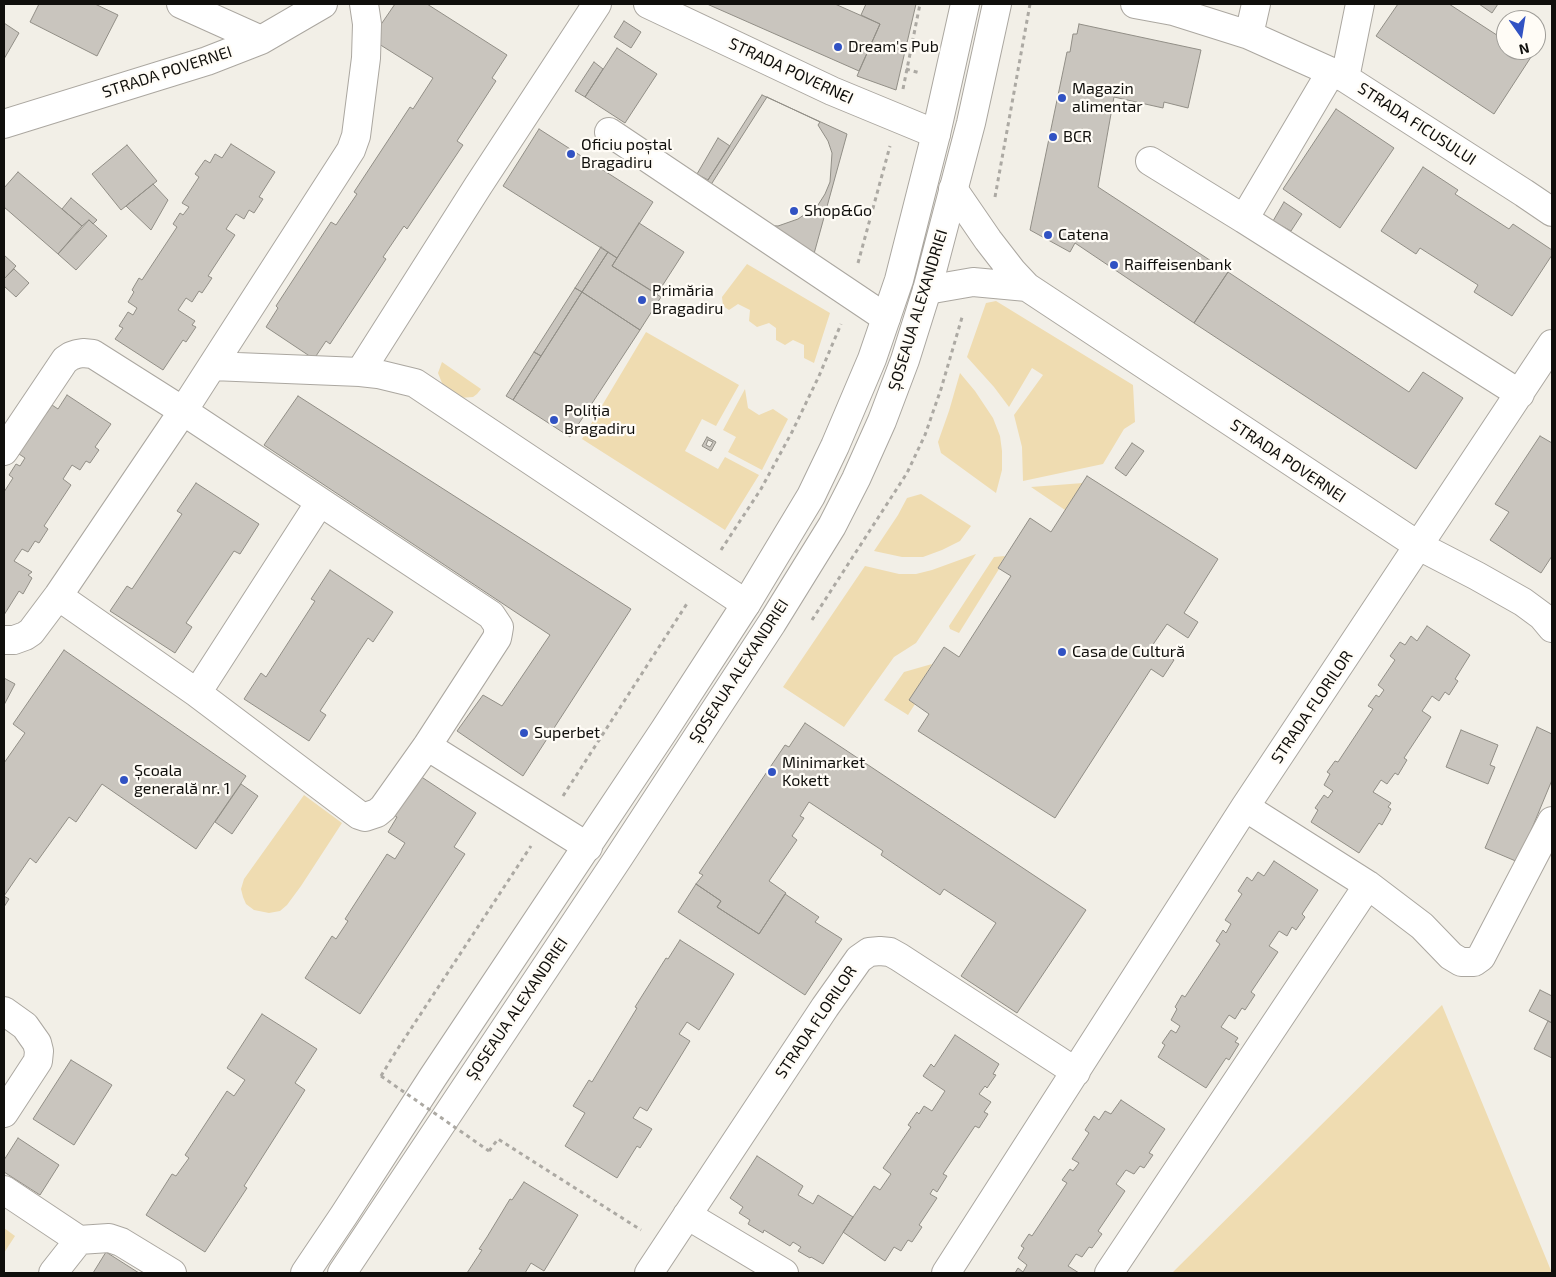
<!DOCTYPE html>
<html>
<head>
<meta charset="utf-8">
<style>
	body { margin:0 }
	#map { position:relative; width:1556px; height:1277px; overflow:hidden; background:#f2efe7; font-family:"Exo 2",sans-serif }
	canvas { display:block }
	.frame { position:absolute; inset:0; border:5px solid #100f0c; pointer-events:none }
	.north { position:absolute; left:1496px; top:10px; width:50px; height:50px; box-sizing:border-box; background:#fffcf6; border:1px solid #9f9d98; border-radius:50%; rotate:167deg; font-size:14px; font-weight:700; line-height:20px; text-align:center; color:#100f0c }
	.north::after { content:''; display:block; margin:auto; width:18px; height:22px; background:#3152c3; clip-path:polygon(50% 0,100% 100%,50% 72%,0 100%) }
</style>
</head>
<body>
<div id="map">
<canvas width="1556" height="1277"></canvas>
<div class="frame"></div>
<div class="north">N</div>
</div>
<script>
const ctx = document.querySelector('canvas').getContext('2d');
ctx.lineJoin = 'round';
function fillPath(path, color) { ctx.fillStyle = color; ctx.fill(path, 'evenodd'); }
const toPath = rows => new Path2D(rows.map(r => 'M' + r).join(''));
function trace(path, color, width, dash) { ctx.strokeStyle = color; ctx.lineWidth = width; ctx.lineCap = dash ? 'butt' : 'round'; ctx.setLineDash(dash || []); ctx.stroke(path); }
function label(font, color, halo, rows, align = 'center') {
  ctx.font = font + ' "Exo 2",sans-serif'; ctx.lineWidth = 4.5; ctx.setLineDash([]); ctx.textBaseline = 'middle'; ctx.strokeStyle = halo; ctx.fillStyle = color; for (const [text, x, y, turn = 0] of rows) {
    ctx.save(); ctx.translate(x, y); ctx.rotate((+turn || 0) * Math.PI / 180); ctx.textAlign = isNaN(turn) ? turn : align; if (halo) ctx.strokeText(text, 0, 0); ctx.fillText(text, 0, 0); ctx.restore();
  }
}
const green = toPath([
	[747,264,830,313,814,363,804,358,804,345,793,340,785,345,776,340,776,328,769,323,757,327,749,321,750,310,738,304,729,310,723,306,722,297],
	[996,301,1133,385,1135,422,1124,429,1103,464,1023,481,1022,447,1014,415,1043,375,1032,368,1009,407,994,387,967,357,986,303],
	[646,332,739,385,716,426,702,419,685,451,718,469,725,457,759,475,725,530,582,439],
	[442,362,481,389,477,394,473,397,460,398,444,388,438,373],
	[960,373,975,391,993,418,1000,436,1002,451,1002,470,996,493,941,453,938,442,949,411],
	[745,389,748,408,759,415,773,409,788,419,762,470,728,452,736,437,723,430],
	[1083,483,1065,510,1031,487],
	[921,494,971,526,960,541,942,550,923,557,902,557,874,551,898,515,907,498],
	[976,554,916,643,894,657,844,727,783,687,865,566,899,574,916,574,932,570],
	[1005,556,998,568,999,569,959,633,950,629,949,626,994,557],
	[932,664,910,700,915,704,908,715,884,700,904,672],
	[304,795,342,823,301,886,287,905,280,911,269,913,254,910,246,904,243,897,241,889,244,879],
	[1442,1005,1552,1273,1172,1273],
	[4,1228,15,1236,4,1253]
]);
const building = toPath([
	[39,4,95,4,118,15,97,56,30,22,39,4],
	[395,4,427,4,507,55,492,78,496,81,457,141,463,145,407,229,404,226,383,257,386,259,330,344,326,341,314,359,266,327,278,308,276,306,331,222,336,225,357,194,354,192,410,107,413,109,433,78,371,39,395,4],
	[707,4,835,4,880,24,859,71,707,4],
	[866,4,916,4,896,90,857,76,880,24,861,15,866,4],
	[1398,4,1449,4,1506,41,1506,50,1520,50,1531,57,1494,114,1376,36,1398,4],
	[1479,4,1498,4,1492,13,1479,4],
	[624,21,641,32,631,48,614,37,624,21],
	[4,23,19,33,4,59,4,23],
	[1079,24,1201,50,1188,108,1164,102,1163,108,1114,97,1098,187,1228,272,1194,323,1075,243,1070,252,1030,230,1067,52,1070,52,1073,34,1077,34,1079,24],
	[617,48,657,74,625,123,585,97,617,48],
	[594,62,603,69,585,97,575,91,594,62],
	[762,95,847,134,812,261,701,191,762,95],
	[767,97,820,122,818,125,828,141,832,153,830,182,825,194,818,205,798,219,778,226,758,225,705,194,767,97],
	[1336,109,1394,148,1340,228,1283,189,1336,109],
	[539,129,653,202,617,258,503,186,539,129],
	[718,138,730,146,708,180,697,174,718,138],
	[231,144,275,172,259,197,263,199,254,213,249,210,244,219,236,214,226,229,235,235,208,276,212,278,202,293,199,291,192,302,186,298,178,310,195,321,192,325,196,327,186,342,183,340,163,370,115,339,123,328,119,326,128,312,133,315,137,308,128,302,134,292,132,290,139,278,142,280,177,227,173,224,180,213,183,215,189,207,182,203,199,177,195,174,205,160,210,163,215,154,222,158,231,144],
	[127,145,157,181,121,210,92,174,127,145],
	[1423,167,1458,190,1455,194,1509,229,1513,224,1552,250,1552,255,1512,316,1474,292,1478,285,1420,248,1416,254,1381,231,1423,167],
	[18,172,82,226,58,254,4,207,4,188,18,172],
	[153,184,168,200,151,230,126,206,153,184],
	[71,198,97,220,93,224,89,220,82,226,62,209,71,198],
	[1284,202,1302,214,1291,231,1273,221,1284,202],
	[89,220,107,236,76,270,58,254,89,220],
	[639,223,684,252,657,294,612,266,639,223],
	[601,247,608,252,582,292,575,288,601,247],
	[608,252,617,258,612,266,661,297,640,330,582,292,608,252],
	[4,255,16,266,4,279,4,255],
	[14,269,29,283,16,297,4,286,4,279,14,269],
	[1228,272,1409,392,1423,372,1463,398,1416,469,1194,323,1228,272],
	[575,288,582,292,541,356,534,352,575,288],
	[582,292,640,330,570,437,513,400,582,292],
	[534,352,541,356,513,400,506,396,534,352],
	[67,395,111,424,95,447,99,450,90,463,86,461,80,470,72,465,63,479,71,485,44,526,48,529,39,543,35,541,28,552,22,549,14,561,32,572,28,575,32,578,23,594,19,591,4,615,4,492,13,478,9,475,16,464,20,466,25,458,19,454,41,411,46,414,52,405,58,409,67,395],
	[298,396,631,609,523,776,457,731,483,695,502,706,550,635,264,445,298,396],
	[1540,436,1552,443,1552,556,1541,573,1490,540,1509,512,1495,504,1540,436],
	[707,437,716,442,711,451,702,446,707,437],
	[708,440,713,442,710,447,706,445,708,440],
	[1132,443,1144,451,1126,476,1115,468,1132,443],
	[1087,476,1218,559,1184,613,1198,622,1188,638,1167,624,1152,646,1174,660,1163,677,1151,669,1055,818,918,731,929,714,909,700,944,647,959,657,1011,576,998,568,1030,518,1051,532,1087,476],
	[196,483,259,524,240,554,234,551,186,623,192,627,175,653,110,611,127,586,132,589,182,514,177,511,196,483],
	[330,570,393,612,373,642,368,638,320,711,326,715,309,741,244,699,261,673,266,677,315,601,311,599,330,570],
	[1427,626,1470,655,1455,679,1458,681,1449,695,1445,692,1439,701,1432,696,1422,711,1431,717,1404,758,1407,760,1398,775,1395,773,1387,784,1381,780,1373,792,1391,803,1388,807,1391,809,1382,825,1379,823,1359,853,1311,822,1318,810,1315,808,1324,795,1328,798,1333,791,1324,785,1330,774,1327,772,1335,761,1338,762,1373,709,1368,706,1376,695,1379,697,1384,690,1378,685,1395,660,1390,656,1400,642,1405,645,1411,636,1417,641,1427,626],
	[64,650,246,776,196,849,102,784,76,822,69,817,36,863,30,858,4,896,9,899,4,907,4,763,25,733,13,724,64,650],
	[4,678,15,684,4,705,4,678],
	[805,723,1086,910,1017,1013,961,976,996,923,944,889,940,895,881,855,883,851,809,802,800,816,804,818,792,836,797,840,769,881,786,893,759,934,717,907,721,901,696,884,703,875,699,873,785,745,789,747,805,723],
	[1537,727,1552,734,1552,780,1518,862,1485,848,1537,727],
	[1461,730,1498,745,1490,765,1495,767,1488,784,1446,767,1461,730],
	[417,774,476,813,454,847,465,854,360,1014,305,978,332,936,336,939,348,921,345,919,387,854,395,859,405,843,388,832,397,817,392,814,417,774],
	[241,784,258,796,232,834,215,822,241,784],
	[1274,861,1318,890,1302,914,1305,917,1296,930,1292,927,1287,936,1279,931,1269,946,1278,952,1251,992,1255,995,1245,1010,1242,1008,1235,1019,1229,1015,1221,1027,1238,1038,1235,1042,1239,1044,1229,1060,1226,1058,1206,1088,1158,1057,1165,1045,1162,1043,1171,1030,1176,1033,1180,1026,1171,1020,1177,1009,1175,1007,1182,995,1185,997,1220,944,1216,941,1223,930,1226,933,1231,924,1225,920,1242,894,1238,891,1247,877,1252,881,1258,872,1264,876,1274,861],
	[696,884,721,901,717,907,759,934,785,894,819,917,815,922,842,939,805,995,678,912,696,884],
	[680,940,734,974,699,1030,687,1022,679,1034,690,1041,647,1111,640,1107,633,1118,652,1129,640,1148,637,1146,617,1178,565,1146,585,1113,573,1106,589,1080,592,1082,637,1008,635,1007,666,958,668,959,680,940],
	[1540,990,1552,996,1552,1023,1529,1011,1540,990],
	[262,1014,317,1049,295,1083,305,1090,244,1186,247,1188,205,1252,146,1215,172,1174,176,1176,189,1158,185,1155,227,1091,234,1096,245,1080,227,1068,262,1014],
	[1548,1021,1552,1023,1552,1058,1534,1049,1548,1021],
	[955,1035,999,1064,993,1074,996,1075,987,1088,985,1086,979,1094,991,1102,984,1112,988,1114,979,1128,975,1126,943,1174,947,1176,937,1192,933,1189,930,1194,937,1198,919,1225,922,1227,912,1242,908,1240,901,1251,894,1247,885,1261,843,1232,874,1186,880,1190,891,1174,883,1168,911,1127,908,1125,917,1112,919,1114,924,1106,932,1111,945,1091,923,1076,931,1064,934,1067,955,1035],
	[71,1060,112,1085,74,1145,33,1119,71,1060],
	[1121,1100,1165,1129,1149,1153,1153,1155,1144,1168,1140,1166,1134,1174,1126,1170,1116,1184,1125,1191,1098,1231,1102,1234,1092,1248,1089,1247,1082,1257,1076,1254,1068,1266,1079,1273,1015,1273,1018,1268,1023,1272,1027,1265,1018,1258,1024,1248,1021,1246,1029,1234,1032,1236,1067,1183,1062,1180,1070,1169,1073,1171,1079,1163,1072,1159,1089,1133,1085,1130,1094,1116,1099,1120,1105,1111,1111,1114,1121,1100],
	[18,1138,59,1165,40,1195,4,1172,4,1160,18,1138],
	[757,1156,803,1186,798,1195,813,1204,818,1195,853,1217,823,1264,811,1257,810,1258,798,1251,801,1247,793,1242,790,1246,764,1230,763,1233,748,1224,750,1220,739,1213,743,1207,730,1198,757,1156],
	[524,1182,578,1215,544,1271,531,1263,525,1273,467,1273,482,1250,479,1249,487,1237,510,1199,512,1200,524,1182],
	[106,1252,139,1273,93,1273,106,1252]
]);
const path = toPath([
	[906,69,920,73],
	[903,89,920,4],
	[995,197,1030,4],
	[858,263,890,146],
	[721,550,761,489,792,432,819,376,841,324],
	[812,620,907,473,925,435,941,389,963,314],
	[563,796,688,602],
	[381,1076,395,1053,531,846],
	[489,1151,498,1139,641,1230]
]);
const minor = toPath([
	[181,4,261,40],
	[648,4,832,91,936,134],
	[1135,4,1173,11,1249,35,1345,78,1524,193,1552,212],
	[1249,35,1256,4],
	[1345,78,1360,4],
	[4,124,207,61,261,40,323,4],
	[609,132,886,318],
	[1150,161,1244,219,1331,72],
	[953,189,988,240,1012,271,1027,287,1419,546,1477,576,1523,602,1542,616,1552,628],
	[1244,219,1520,394],
	[927,290,973,282,1027,287],
	[212,366,360,372,378,374,415,383,746,604],
	[360,372,478,186,597,4],
	[4,451,65,360,71,356,77,354,83,353,93,354,183,411,491,615,499,627,498,633,497,638,427,746,383,808,377,813,365,817,359,815,197,693,58,596],
	[4,640,14,640,25,636,31,632,58,596,183,411,351,150,356,136,366,58,367,24,364,4],
	[197,693,320,502],
	[427,746,588,847],
	[1245,807,1368,885,1422,926,1451,956,1461,962,1474,962,1481,957,1552,821],
	[4,1011,25,1026,37,1043,39,1051,38,1061,4,1113],
	[4,1190,79,1240],
	[687,1215,784,1273],
	[79,1240,109,1238,121,1242,172,1273],
	[53,1273,79,1240],
	[649,1273,825,1007,859,959,869,952,880,951,890,952,899,957,1076,1072],
	[946,1273,1245,807,1552,344],
	[1109,1273,1368,885]
]);
const highway = toPath([
	[305,1273,344,1215,433,1077,665,729,746,604,811,496,835,446,872,359,899,280,936,134,965,4],
	[342,1273,619,857,772,623,832,526,856,479,882,421,905,360,927,290,971,123,997,4]
]);
const pathBridge = toPath([
	[381,1076,489,1151]
]);
const markers = [
	[838,47,5,"#3152c3"],
	[1062,98,5,"#3152c3"],
	[1053,137,5,"#3152c3"],
	[571,154,5,"#3152c3"],
	[794,211,5,"#3152c3"],
	[1048,235,5,"#3152c3"],
	[1114,265,5,"#3152c3"],
	[642,300,5,"#3152c3"],
	[554,420,5,"#3152c3"],
	[1062,652,5,"#3152c3"],
	[524,733,5,"#3152c3"],
	[772,772,5,"#3152c3"],
	[124,780,5,"#3152c3"]
];
const poiNames = [
	["Dream's Pub",848,47],
	["Magazin",1072,89],
	["alimentar",1072,107],
	["BCR",1063,137],
	["Oficiu poștal",581,145],
	["Bragadiru",581,163],
	["Shop&Go",804,211],
	["Catena",1058,235],
	["Raiffeisenbank",1124,265],
	["Primăria",652,291],
	["Bragadiru",652,309],
	["Poliția",564,411],
	["Bragadiru",564,429],
	["Casa de Cultură",1072,652],
	["Superbet",534,733],
	["Minimarket",782,763],
	["Kokett",782,781],
	["Școala",134,771],
	["generală nr. 1",134,789]
];
const streetNames = [
	["STRADA POVERNEI",791,71,25],
	["STRADA POVERNEI",167,72,-18],
	["STRADA FICUSULUI",1417,124,33],
	["ȘOSEAUA ALEXANDRIEI",918,310,-73],
	["STRADA POVERNEI",1288,461,34],
	["ȘOSEAUA ALEXANDRIEI",739,671,-57],
	["STRADA FLORILOR",1312,707,-56],
	["ȘOSEAUA ALEXANDRIEI",517,1009,-56],
	["STRADA FLORILOR",816,1022,-56]
];
fillPath(green, '#efdcb1');
fillPath(building, '#c9c5be');
trace(building, '#918e86', 1);
trace(minor, '#aba7a0', 30);
trace(highway, '#aba7a0', 30);
trace(path, '#aca9a3', 3, [4, 4]);
trace(minor, '#fff', 28);
trace(highway, '#fff', 28);
trace(pathBridge, '#aca9a3', 3, [4, 4]);
for (const [x, y, r, color] of markers) { const dot = new Path2D(); dot.arc(x, y, r, 0, 2 * Math.PI); ctx.fillStyle = color; ctx.fill(dot); trace(dot, '#fffcf6', 2); }
label('16px', '#100f0c', '#fffcf6', poiNames, 'left');
label('16px', '#100f0c', '#fffcf6', streetNames);
</script>
</body>
</html>
